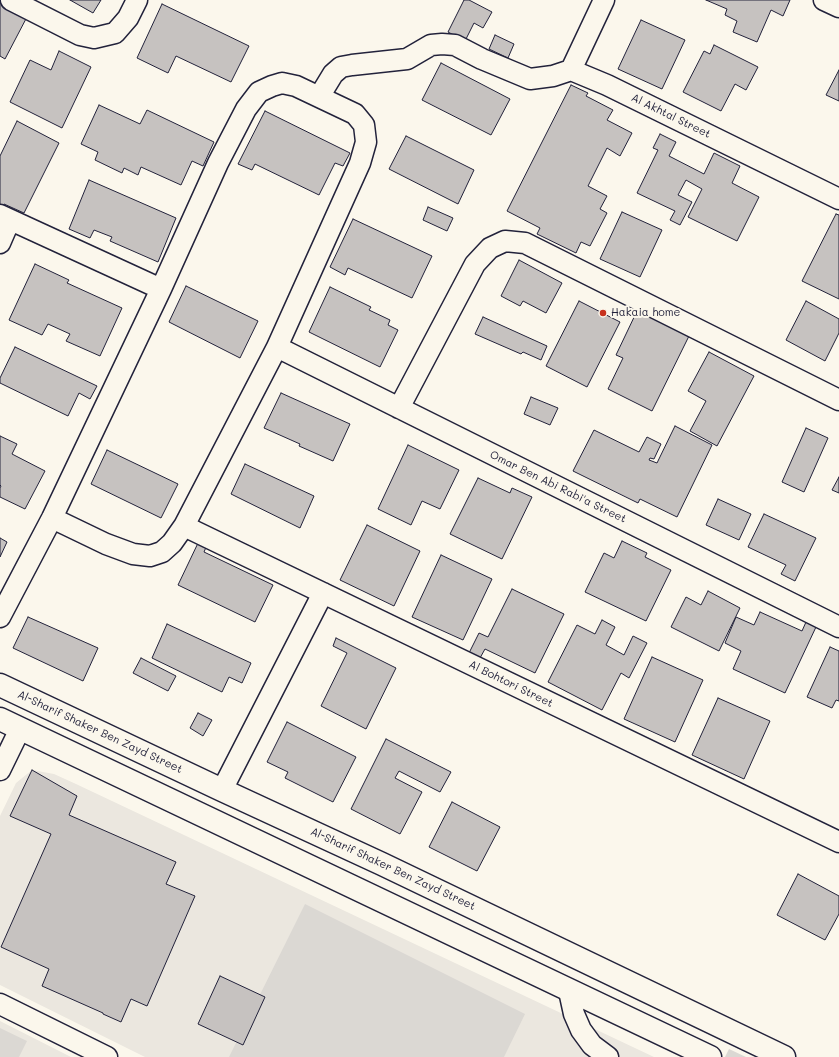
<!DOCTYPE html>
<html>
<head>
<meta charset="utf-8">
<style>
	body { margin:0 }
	canvas { display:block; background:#fbf7ec }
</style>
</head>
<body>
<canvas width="839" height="1057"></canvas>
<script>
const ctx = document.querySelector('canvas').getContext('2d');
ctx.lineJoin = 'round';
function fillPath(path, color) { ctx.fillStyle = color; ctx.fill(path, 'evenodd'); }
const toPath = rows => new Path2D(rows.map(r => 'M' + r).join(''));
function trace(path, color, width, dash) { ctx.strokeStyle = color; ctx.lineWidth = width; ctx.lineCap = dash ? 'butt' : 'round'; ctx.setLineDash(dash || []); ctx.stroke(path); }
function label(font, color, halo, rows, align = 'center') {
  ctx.font = font + ' Mali,sans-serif'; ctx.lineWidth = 4; ctx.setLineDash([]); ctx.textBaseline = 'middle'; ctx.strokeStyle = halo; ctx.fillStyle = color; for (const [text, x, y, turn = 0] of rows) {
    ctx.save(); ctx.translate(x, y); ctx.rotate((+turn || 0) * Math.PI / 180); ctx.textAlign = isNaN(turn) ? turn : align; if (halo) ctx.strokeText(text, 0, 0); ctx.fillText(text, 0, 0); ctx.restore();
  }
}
const built = toPath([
	[32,770,54,774,76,784,654,1057,145,1057,0,985,0,816,16,783],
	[0,1021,71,1057,0,1057]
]);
const green = toPath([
	[305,904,525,1014,504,1057,229,1057],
	[0,1028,27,1041,19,1057,0,1057],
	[729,1049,746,1057,725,1057]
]);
const building = toPath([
	[70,0,101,0,93,13,70,0],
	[464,0,469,0,492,12,483,28,474,23,465,41,448,32,464,0],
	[706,0,790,0,783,16,771,10,757,42,733,32,737,21,725,15,727,9,706,0],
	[0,1,28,15,5,59,0,56,0,1],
	[162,4,249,46,231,82,176,56,168,73,137,58,162,4],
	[641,20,685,40,662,89,618,69,641,20],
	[495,35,514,44,508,58,489,49,495,35],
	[714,45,758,67,746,90,735,84,721,111,683,92,704,51,710,54,714,45],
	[59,51,91,67,62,128,10,102,30,60,51,70,59,51],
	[441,63,510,99,491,135,422,100,441,63],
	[839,70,839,101,826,95,839,70],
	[571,85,588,93,586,96,613,110,607,120,632,133,620,156,607,148,588,186,607,196,600,209,607,213,590,246,581,242,576,253,537,234,540,228,507,211,571,85],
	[99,105,140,124,147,110,214,142,203,166,192,161,181,185,141,167,138,175,124,168,122,173,95,160,98,152,81,144,99,105],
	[265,111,350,153,343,166,335,163,319,195,255,164,252,170,238,164,265,111],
	[17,121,59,143,24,213,4,204,2,208,0,207,0,156,17,121],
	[660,134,676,142,669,156,704,174,714,153,740,166,732,183,759,197,737,241,688,217,702,189,686,180,678,195,692,202,680,225,670,220,675,211,637,193,658,150,653,148,660,134],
	[406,136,474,170,458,204,389,169,406,136],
	[89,180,176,218,158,262,110,241,112,237,94,230,90,238,69,229,89,180],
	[428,207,453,218,447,231,423,220,428,207],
	[622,212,662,230,640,277,600,259,622,212],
	[836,214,839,215,839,299,802,281,836,214],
	[353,219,432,256,412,298,348,268,345,275,330,267,353,219],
	[519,260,562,283,546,313,523,301,520,306,501,296,519,260],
	[35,264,69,280,67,283,122,308,100,356,66,341,70,334,48,324,42,335,9,320,35,264],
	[186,286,258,321,240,358,169,322,186,286],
	[330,287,371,307,369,310,390,320,388,325,398,330,380,367,309,332,330,287],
	[579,301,620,322,587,387,546,366,579,301],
	[806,301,839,319,839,333,825,361,786,340,806,301],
	[637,311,689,336,652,411,608,389,623,358,616,355,637,311],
	[483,317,547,346,541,360,523,352,521,354,475,334,483,317],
	[15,347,97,386,90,399,79,393,68,416,0,383,0,378,15,347],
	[709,352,754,376,717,446,690,431,706,401,688,391,709,352],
	[281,393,350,424,333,461,299,446,300,444,264,428,281,393],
	[531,397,558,408,550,425,524,414,531,397],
	[675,426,712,445,677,517,640,499,638,503,573,471,594,430,639,452,647,437,661,444,654,459,650,458,649,460,657,463,675,426],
	[806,428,828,438,804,492,782,482,806,428],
	[0,436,17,444,12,454,45,471,25,509,0,497,0,488,1,486,0,485,0,436],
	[408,445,459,470,440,509,422,501,411,525,378,509,408,445],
	[107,450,178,484,161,518,91,484,107,450],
	[245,464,314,496,300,528,231,494,245,464],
	[839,477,839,493,832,490,839,477],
	[478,478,510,493,512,488,532,497,502,559,450,534,478,478],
	[718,499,751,514,739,540,706,525,718,499],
	[764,514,816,538,795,581,781,574,786,565,748,547,764,514],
	[367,525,420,551,394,606,340,580,367,525],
	[0,538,7,542,0,557,0,538],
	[199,541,207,545,204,552,273,585,255,622,178,585,199,541],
	[622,541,647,553,645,557,671,570,646,621,585,592,604,553,614,558,622,541],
	[441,555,492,579,463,640,412,617,441,555],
	[512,589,564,614,535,673,485,649,480,658,469,653,479,633,488,637,512,589],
	[708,591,740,608,719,651,671,627,686,597,701,605,708,591],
	[760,612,802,631,806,622,816,627,785,693,733,669,741,651,725,643,736,617,754,625,760,612],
	[28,617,98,648,83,681,13,648,28,617],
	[602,620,615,627,606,645,624,655,633,636,647,643,629,678,621,673,602,710,548,682,577,625,595,634,602,620],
	[167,624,251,663,242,683,229,677,222,692,152,658,167,624],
	[336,638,396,668,366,729,321,706,347,653,333,646,336,638],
	[830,647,839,651,839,701,836,700,832,708,807,697,830,647],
	[652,657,703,680,675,742,624,719,652,657],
	[141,658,176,676,168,691,133,673,141,658],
	[718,698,770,721,744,779,692,755,718,698],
	[198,713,212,720,203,736,190,728,198,713],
	[287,722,356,757,333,802,285,778,288,772,267,762,287,722],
	[386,739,451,772,440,792,399,771,395,778,422,792,400,834,351,809,386,739],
	[32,770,77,796,69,815,176,862,166,884,195,896,147,1006,131,999,121,1022,103,1014,103,1013,42,986,49,969,1,947,51,834,10,816,32,770],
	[452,802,500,827,477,871,429,847,452,802],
	[798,874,839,896,839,914,825,940,777,915,798,874],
	[220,976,265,997,243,1045,198,1024,220,976]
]);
const minor = toPath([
	[11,0,80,35,94,38,115,33,128,18,137,0],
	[604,0,571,70,607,85,839,199],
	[824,0,839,7],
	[319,97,333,74,341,67,352,65,407,59,431,45,442,44,455,45,482,59,530,79,553,76,571,70],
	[0,215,161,289],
	[0,243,10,220],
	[277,347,839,627],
	[399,408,475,264,490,248,505,241,525,243,839,400],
	[184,526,839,842],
	[0,617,52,518,161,289,218,163,246,109,259,92,272,86,282,83,296,86,355,114,364,125,366,142,360,163,277,347,184,526,172,543,162,552,150,556,133,554,106,544,52,518],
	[0,770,20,729],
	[222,790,323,593],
	[569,991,574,1014,581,1030,592,1045,608,1057],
	[0,1004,107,1057]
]);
const major = toPath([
	[0,685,222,790,382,864,784,1057],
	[0,719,710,1057]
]);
const markers = [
	[603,313,4,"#c8321e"]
];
const streetNames = [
	["Al Akhtal Street",671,116,26],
	["Omar Ben Abi Rabi'a Street",558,487,26],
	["Al Bohtori Street",511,684,26],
	["Al-Sharif Shaker Ben Zayd Street",100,732,25],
	["Al-Sharif Shaker Ben Zayd Street",393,869,25]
];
const poiNames = [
	["Hakaia home",611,313]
];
fillPath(built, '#ebe7df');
fillPath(green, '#dbd8d3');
fillPath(building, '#c6c2c0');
trace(building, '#22223b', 1);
trace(minor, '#22223b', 23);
trace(major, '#22223b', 25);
trace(minor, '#fbf7ec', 20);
trace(major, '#fbf7ec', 22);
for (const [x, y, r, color] of markers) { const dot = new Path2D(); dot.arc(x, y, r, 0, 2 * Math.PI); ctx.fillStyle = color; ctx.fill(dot); trace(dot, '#fbf7ec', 1.5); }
label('11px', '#22223b', '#fbf7ec', streetNames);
label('11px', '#22223b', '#fbf7ec', poiNames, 'left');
</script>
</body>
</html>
